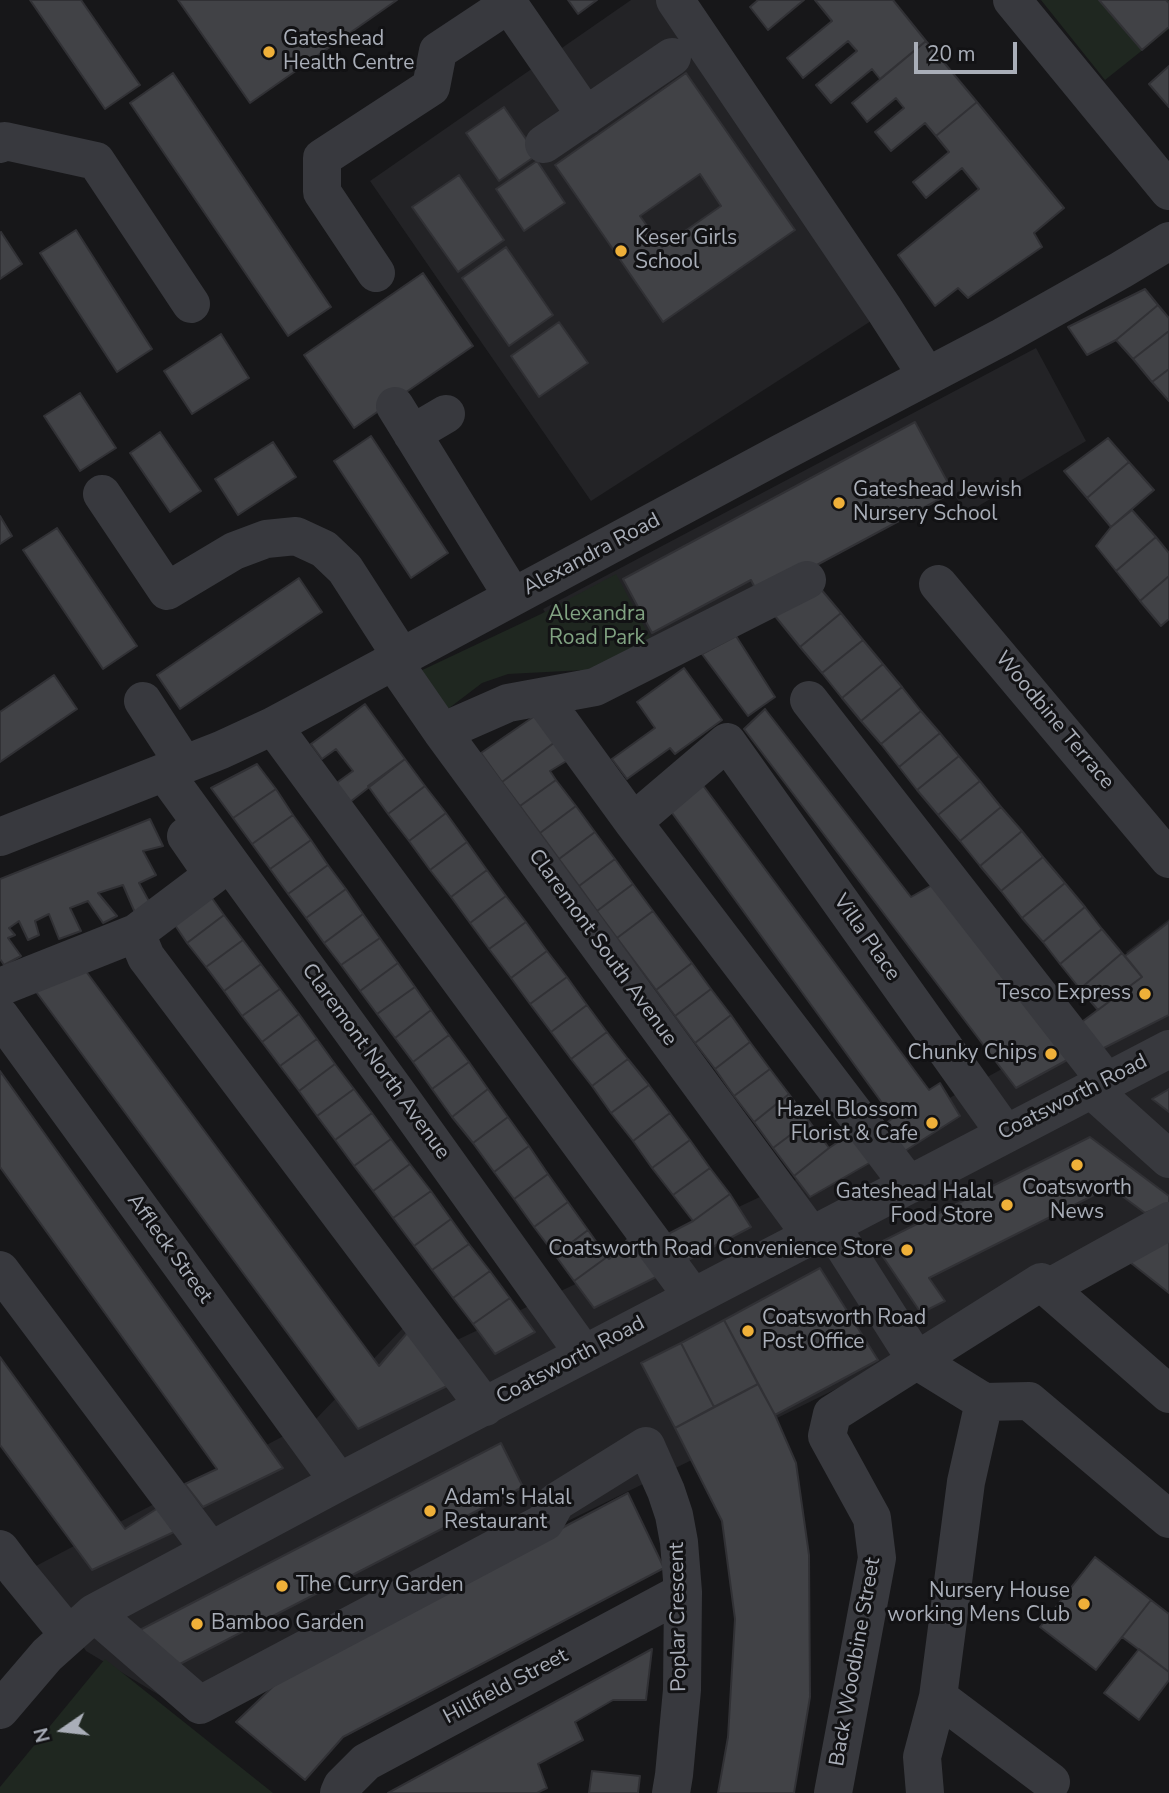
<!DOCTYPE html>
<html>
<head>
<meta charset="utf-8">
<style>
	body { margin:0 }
	#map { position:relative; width:1169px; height:1793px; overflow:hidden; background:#171719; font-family:"Nunito Sans",sans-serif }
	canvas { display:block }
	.north { position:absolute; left:28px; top:1695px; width:70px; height:70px; -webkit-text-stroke:5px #121214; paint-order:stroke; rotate:256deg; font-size:19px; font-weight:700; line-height:28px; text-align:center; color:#a9aeb8 }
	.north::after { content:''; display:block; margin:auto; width:24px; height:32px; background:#a9aeb8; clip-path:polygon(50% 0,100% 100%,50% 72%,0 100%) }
	.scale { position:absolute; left:914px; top:42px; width:103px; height:32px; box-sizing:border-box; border:4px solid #a9aeb8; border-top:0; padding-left:9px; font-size:21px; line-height:24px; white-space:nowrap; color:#a9aeb8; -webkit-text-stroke:5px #121214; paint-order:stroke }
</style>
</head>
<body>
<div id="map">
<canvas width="1169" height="1793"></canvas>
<div class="north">N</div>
<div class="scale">20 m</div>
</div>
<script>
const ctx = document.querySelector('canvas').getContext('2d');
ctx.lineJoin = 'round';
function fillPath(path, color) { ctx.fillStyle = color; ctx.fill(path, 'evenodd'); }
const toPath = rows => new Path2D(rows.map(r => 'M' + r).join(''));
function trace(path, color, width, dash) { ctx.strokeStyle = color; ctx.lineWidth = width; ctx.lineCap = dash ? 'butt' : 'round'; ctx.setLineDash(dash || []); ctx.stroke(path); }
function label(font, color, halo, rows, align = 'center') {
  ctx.font = font + ' "Nunito Sans",sans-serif'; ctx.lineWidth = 6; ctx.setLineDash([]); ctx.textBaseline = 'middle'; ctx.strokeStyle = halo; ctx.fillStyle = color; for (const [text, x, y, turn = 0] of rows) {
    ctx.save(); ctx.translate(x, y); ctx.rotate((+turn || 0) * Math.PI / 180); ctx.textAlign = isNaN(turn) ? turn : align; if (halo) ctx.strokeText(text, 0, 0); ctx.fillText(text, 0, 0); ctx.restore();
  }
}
const built = toPath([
	[631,0,657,0,871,321,591,501,370,181],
	[1036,348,1086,441,967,513,952,492,582,674,543,609],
	[1169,919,1169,1211,901,1357,184,1710,86,1651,34,1567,316,1419,404,1327,459,1339,836,1161,1063,1035,1142,978,1126,952]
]);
const green = toPath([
	[1041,0,1169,0,1169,29,1105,80],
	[616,574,652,641,606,666,585,670,508,674,482,683,444,712,416,673,541,614],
	[105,1659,273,1793,0,1793,0,1787]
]);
const building = toPath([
	[30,0,81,0,140,85,105,109,30,0],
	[178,0,397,0,250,103,178,0],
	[568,0,597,0,578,14,568,0],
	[758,0,804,0,768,30,750,7,758,0],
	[815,0,893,0,926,41,880,79,872,69,831,103,816,85,857,51,848,41,803,78,787,58,832,21,815,0],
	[1099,0,1166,0,1169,3,1169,27,1142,50,1099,0],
	[926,41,977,102,936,136,925,123,891,151,875,132,904,108,896,98,867,122,852,103,926,41],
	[1169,66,1169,107,1149,84,1169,66],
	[173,73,331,307,288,336,130,103,173,73],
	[686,73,795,230,663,322,555,165,686,73],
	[700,174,721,206,662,247,640,216,700,174],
	[977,102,1064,208,1034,233,1042,247,968,298,958,288,935,306,898,255,979,189,962,168,926,198,913,182,949,152,936,136,977,102],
	[504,107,537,155,499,181,466,133,504,107],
	[537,161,565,203,524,231,496,189,537,161],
	[459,175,504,240,458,272,412,207,459,175],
	[76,230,152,349,117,372,40,253,76,230],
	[1,232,22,264,0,279,0,233,1,232],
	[506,247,553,315,509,346,462,278,506,247],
	[423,273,473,346,354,428,304,355,423,273],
	[1145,289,1158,305,1116,340,1087,355,1068,327,1145,289],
	[1158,305,1169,318,1169,331,1133,359,1116,340,1158,305],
	[559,322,588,363,539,397,511,356,559,322],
	[1169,331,1169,369,1152,382,1133,359,1169,331],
	[221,334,249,378,192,414,164,371,221,334],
	[1169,369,1169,401,1152,382,1169,369],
	[80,393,116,448,80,471,44,416,80,393],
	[915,422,953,492,759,596,751,580,652,633,623,579,915,422],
	[160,432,201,491,170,512,130,453,160,432],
	[371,436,448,553,411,578,334,461,371,436],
	[1108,438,1129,462,1087,498,1064,471,1108,438],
	[273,442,296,477,238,515,215,479,273,442],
	[1129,462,1154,490,1111,527,1087,498,1129,462],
	[1132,510,1156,537,1116,571,1096,546,1111,527,1132,510],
	[0,516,12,536,0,544,0,516],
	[57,528,137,646,103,669,23,550,57,528],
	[1156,537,1169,553,1169,576,1140,601,1116,571,1156,537],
	[1169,576,1169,619,1161,626,1140,601,1169,576],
	[299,578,322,612,180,709,157,675,299,578],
	[820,588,841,613,800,647,775,616,820,588],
	[841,613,863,640,822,673,800,647,841,613],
	[736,636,775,697,748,716,702,654,736,636],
	[863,640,883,664,842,698,822,673,863,640],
	[883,664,902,687,861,721,842,698,883,664],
	[684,668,722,720,675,754,670,748,627,779,612,759,655,728,637,702,684,668],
	[54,675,77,709,0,762,0,712,54,675],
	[902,687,921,711,881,744,861,721,902,687],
	[365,704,405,759,345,806,331,787,353,771,336,749,322,759,311,744,365,704],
	[765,709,911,897,934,884,1069,1059,1016,1088,744,729,765,709],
	[921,711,940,733,899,767,881,744,921,711],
	[539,713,559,739,502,782,481,753,539,713],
	[940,733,959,756,917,790,899,767,940,733],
	[559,739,573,757,550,771,556,780,520,806,502,782,559,739],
	[959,756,980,781,938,815,917,790,959,756],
	[405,759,425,786,388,814,368,786,405,759],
	[257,764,276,789,233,818,211,788,257,764],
	[556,780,576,806,540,833,520,806,556,780],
	[980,781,1001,807,960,841,938,815,980,781],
	[702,784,929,1090,940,1083,960,1116,905,1151,885,1124,893,1118,670,810,702,784],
	[425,786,446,813,409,841,388,814,425,786],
	[276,789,293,815,252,844,233,818,276,789],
	[576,806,595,832,559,859,540,833,576,806],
	[1001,807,1022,831,980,866,960,841,1001,807],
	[446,813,467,842,430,870,409,841,446,813],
	[293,815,311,840,270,869,252,844,293,815],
	[150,819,163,846,143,851,156,875,139,883,151,905,136,915,123,885,98,893,117,916,103,923,88,901,70,908,81,931,59,939,49,914,35,921,39,935,28,940,19,921,9,928,15,935,8,938,21,956,4,965,0,959,0,879,150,819],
	[1022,831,1043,857,1001,891,980,866,1022,831],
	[595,832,615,859,579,886,559,859,595,832],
	[311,840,328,865,288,894,270,869,311,840],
	[467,842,487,870,451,897,430,870,467,842],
	[1043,857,1065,883,1022,918,1001,891,1043,857],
	[615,859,633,884,597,911,579,886,615,859],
	[328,865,346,889,306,918,288,894,328,865],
	[487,870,506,896,470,923,451,897,487,870],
	[1065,883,1085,907,1043,942,1022,918,1065,883],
	[633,884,653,911,617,938,597,911,633,884],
	[346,889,363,914,324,943,306,918,346,889],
	[209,894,224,915,187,943,175,925,209,894],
	[506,896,526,922,489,949,470,923,506,896],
	[1085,907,1102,929,1060,964,1043,942,1085,907],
	[653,911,692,963,656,990,617,938,653,911],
	[363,914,380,938,341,965,324,943,363,914],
	[224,915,243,940,206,967,187,943,224,915],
	[526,922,547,951,511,978,489,949,526,922],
	[1169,922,1169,1015,1098,1051,1079,1024,1142,977,1125,956,1169,922],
	[1102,929,1122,953,1080,989,1060,964,1102,929],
	[380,938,398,963,360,991,341,965,380,938],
	[243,940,261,964,224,991,206,967,243,940],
	[547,951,567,977,530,1004,511,978,547,951],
	[1122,953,1142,977,1098,1010,1080,989,1122,953],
	[398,963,415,987,377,1014,360,991,398,963],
	[692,963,711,989,675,1016,656,990,692,963],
	[261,964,280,989,242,1016,224,991,261,964],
	[85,970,379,1366,408,1332,447,1386,358,1429,34,989,85,970],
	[567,977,587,1005,551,1032,530,1004,567,977],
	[415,987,431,1010,395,1038,377,1014,415,987],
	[280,989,299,1014,262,1042,242,1016,280,989],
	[711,989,731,1015,695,1043,675,1016,711,989],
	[587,1005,607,1032,571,1059,551,1032,587,1005],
	[431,1010,449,1035,413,1062,395,1038,431,1010],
	[299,1014,317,1039,280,1066,262,1042,299,1014],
	[731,1015,750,1042,715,1069,695,1043,731,1015],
	[607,1032,628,1059,592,1086,571,1059,607,1032],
	[449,1035,469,1062,432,1089,413,1062,449,1035],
	[317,1039,335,1064,299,1091,280,1066,317,1039],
	[750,1042,770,1069,734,1096,715,1069,750,1042],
	[628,1059,649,1085,611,1113,592,1086,628,1059],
	[469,1062,488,1089,452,1117,432,1089,469,1062],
	[335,1064,354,1089,317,1116,299,1091,335,1064],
	[770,1069,789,1094,754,1122,734,1096,770,1069],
	[0,1071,283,1468,203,1507,185,1484,217,1469,0,1167,0,1071],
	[649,1085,670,1113,633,1141,611,1113,649,1085],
	[354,1089,372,1113,335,1140,317,1116,354,1089],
	[488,1089,508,1117,473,1143,452,1117,488,1089],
	[1169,1089,1169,1112,1152,1099,1169,1089],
	[789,1094,809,1121,773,1148,754,1122,789,1094],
	[372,1113,391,1139,354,1166,335,1140,372,1113],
	[670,1113,690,1140,652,1168,633,1141,670,1113],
	[508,1117,529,1146,494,1172,473,1143,508,1117],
	[809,1121,829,1148,794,1176,773,1148,809,1121],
	[850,1134,871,1162,810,1197,794,1176,829,1148,850,1134],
	[1090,1137,1169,1196,1169,1204,1145,1213,1110,1187,929,1278,945,1301,921,1313,875,1245,1090,1137],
	[391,1139,410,1164,373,1191,354,1166,391,1139],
	[690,1140,710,1168,673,1195,652,1168,690,1140],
	[529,1146,548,1174,514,1199,494,1172,529,1146],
	[410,1164,431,1191,393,1218,373,1191,410,1164],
	[710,1168,730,1194,693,1221,673,1195,710,1168],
	[548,1174,568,1202,534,1227,514,1199,548,1174],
	[431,1191,451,1219,414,1246,393,1218,431,1191],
	[730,1194,751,1227,686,1261,668,1234,693,1221,730,1194],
	[568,1202,588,1230,555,1255,534,1227,568,1202],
	[451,1219,469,1244,432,1270,414,1246,451,1219],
	[588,1230,607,1257,574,1281,555,1255,588,1230],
	[1169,1234,1169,1293,1126,1259,1169,1234],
	[630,1237,658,1276,594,1308,574,1281,607,1257,609,1259,630,1237],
	[469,1244,490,1271,453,1298,432,1270,469,1244],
	[820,1268,878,1360,775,1415,724,1320,820,1268],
	[490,1271,510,1298,473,1324,453,1298,490,1271],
	[510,1298,535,1332,495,1354,473,1324,510,1298],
	[724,1320,758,1384,714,1407,681,1343,724,1320],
	[681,1343,714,1407,675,1428,641,1363,681,1343],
	[0,1357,125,1529,158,1508,174,1532,92,1570,0,1445,0,1357],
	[758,1384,775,1415,796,1463,809,1555,810,1697,794,1793,718,1793,728,1737,735,1619,722,1521,675,1428,758,1384],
	[501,1443,523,1487,176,1666,136,1632,501,1443],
	[628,1493,664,1568,343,1737,305,1780,236,1722,285,1675,628,1493],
	[1095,1557,1151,1600,1096,1670,1040,1627,1095,1557],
	[1151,1600,1169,1614,1169,1672,1122,1637,1151,1600],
	[652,1649,646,1700,613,1700,575,1722,583,1740,538,1764,547,1788,537,1793,388,1793,652,1649],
	[1139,1649,1169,1672,1169,1680,1139,1720,1104,1693,1139,1649],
	[592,1771,640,1776,638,1793,589,1793,592,1771]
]);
const minor = toPath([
	[506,0,586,116],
	[675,0,884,309,927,376],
	[1012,0,1169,191],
	[0,144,5,141,96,161,191,304],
	[544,144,672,57],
	[376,273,322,192,322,158,431,87,438,51,509,4],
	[395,406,513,597],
	[412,434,446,414],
	[102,494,167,591,234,551,266,539,296,536,324,549,345,569,401,656],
	[938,584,1169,859],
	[393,661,442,732,811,1235],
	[542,697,633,822,909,1185],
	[809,700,1106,1081],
	[143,701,184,764],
	[273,726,693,1297],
	[442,732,508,703,595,687,807,580],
	[164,772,403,1101,584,1354],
	[633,822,727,742,1005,1133],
	[0,837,221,750,273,726,781,453,1002,337,1121,270,1169,241],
	[136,933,146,957,485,1407],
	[0,987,136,933,213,875,186,836],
	[0,1016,339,1482],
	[1091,1089,1169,1159],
	[831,1226,916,1360,984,1402,1029,1401,1169,1519],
	[0,1270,210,1550],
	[1048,1288,1169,1221],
	[984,1402,966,1482,938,1697,1051,1782],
	[0,1549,18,1573,68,1634],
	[94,1613,200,1705,545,1522,556,1502,646,1446,666,1491,674,1515,679,1542,683,1592,682,1690,674,1775,671,1793],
	[0,1710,47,1655,94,1613,339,1482,1169,1049],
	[339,1793,342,1786,366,1762,683,1592],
	[833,1793,877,1558,872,1518,827,1436,832,1414,1041,1282,1169,1394],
	[925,1793,922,1757,938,1697]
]);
const markers = [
	[269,52,7,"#efb039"],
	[621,251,7,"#efb039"],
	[839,503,7,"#efb039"],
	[1145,994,7,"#efb039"],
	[1051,1054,7,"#efb039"],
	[932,1123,7,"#efb039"],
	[1077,1165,7,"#efb039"],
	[1007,1205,7,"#efb039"],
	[907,1250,7,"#efb039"],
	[748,1331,7,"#efb039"],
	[430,1511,7,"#efb039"],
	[282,1586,7,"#efb039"],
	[1084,1604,7,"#efb039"],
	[197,1624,7,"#efb039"]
];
const poiNames = [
	["Gateshead",283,40],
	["Health Centre",283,64],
	["Keser Girls",635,239],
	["School",635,263],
	["Gateshead Jewish",853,491],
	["Nursery School",853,515],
	["Tesco Express",1131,994,"right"],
	["Chunky Chips",1037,1054,"right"],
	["Hazel Blossom",918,1111,"right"],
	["Florist & Cafe",918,1135,"right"],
	["Coatsworth",1077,1189,"center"],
	["News",1077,1213,"center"],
	["Gateshead Halal",993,1193,"right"],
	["Food Store",993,1217,"right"],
	["Coatsworth Road Convenience Store",893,1250,"right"],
	["Coatsworth Road",762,1319],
	["Post Office",762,1343],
	["Adam's Halal",444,1499],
	["Restaurant",444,1523],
	["The Curry Garden",296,1586],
	["Nursery House",1070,1592,"right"],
	["working Mens Club",1070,1616,"right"],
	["Bamboo Garden",211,1624]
];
const streetNames = [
	["Alexandra Road",592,555,-28],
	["Woodbine Terrace",1054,721,50],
	["Villa Place",866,938,55],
	["Claremont South Avenue",602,948,54],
	["Claremont North Avenue",375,1062,54],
	["Coatsworth Road",1073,1098,-27],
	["Affleck Street",169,1249,54],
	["Coatsworth Road",571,1361,-28],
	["Poplar Crescent",679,1617,-91],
	["Back Woodbine Street",856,1662,-80],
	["Hillfield Street",506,1687,-28]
];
const parkNames = [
	["Alexandra",597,615],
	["Road Park",597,639]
];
fillPath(built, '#232326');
fillPath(green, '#1f2720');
fillPath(building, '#414246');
trace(building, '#313135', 2);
trace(minor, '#38393e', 38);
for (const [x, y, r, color] of markers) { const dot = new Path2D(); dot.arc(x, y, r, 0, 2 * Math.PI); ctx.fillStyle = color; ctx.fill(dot); trace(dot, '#121214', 2.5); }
label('21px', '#a9aeb8', '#121214', poiNames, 'left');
label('21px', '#a9aeb8', '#121214', streetNames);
label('21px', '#81a382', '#121214', parkNames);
</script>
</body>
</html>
